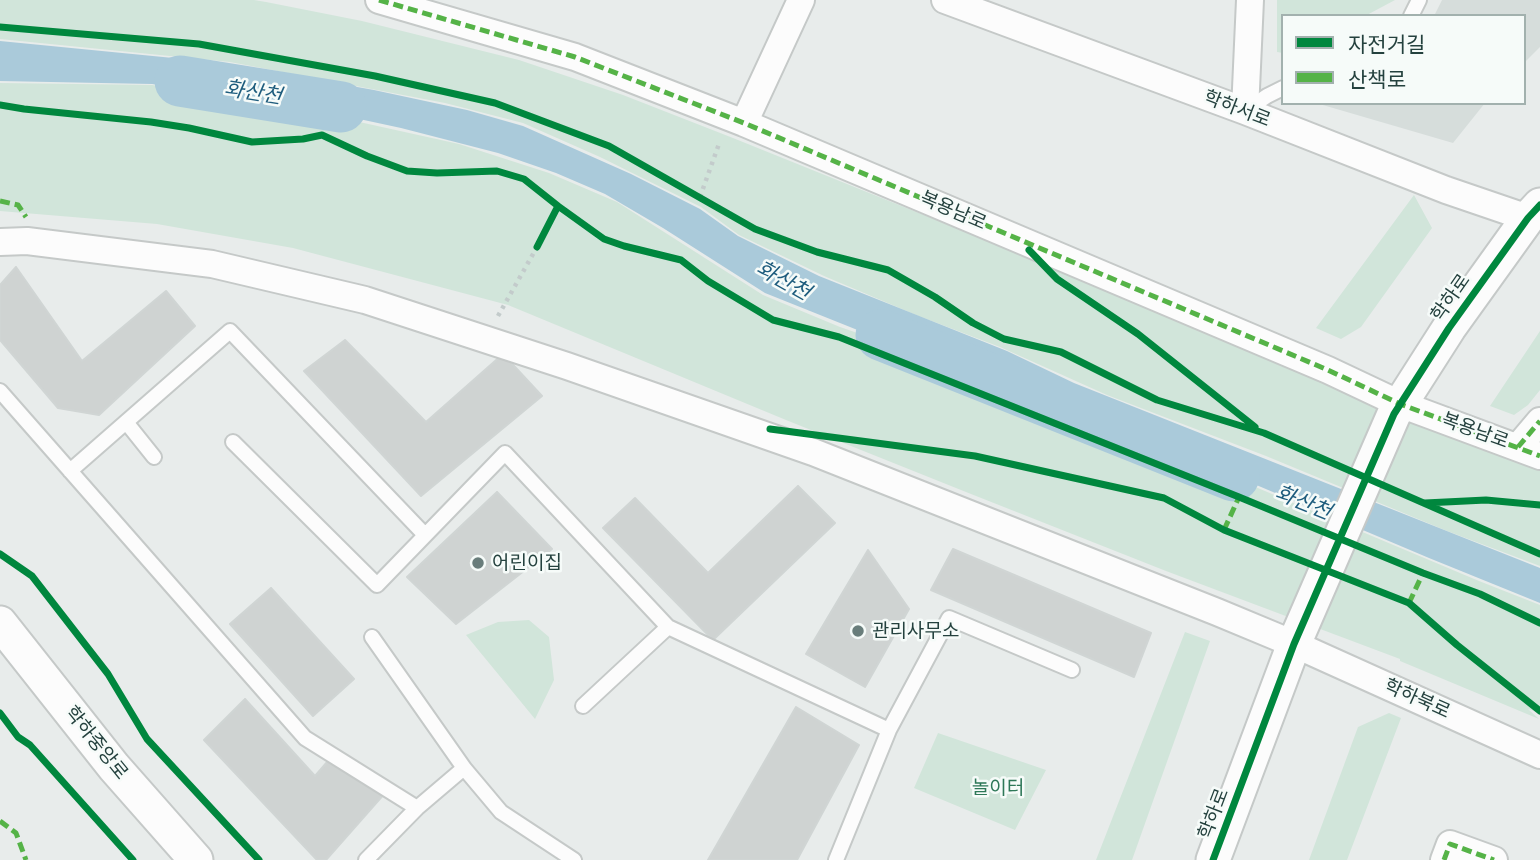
<!DOCTYPE html>
<html>
<head>
<meta charset="utf-8">
<style>
	body { margin:0 }
	#map { position:relative; width:1540px; height:860px; overflow:hidden; background:#e8eceb; font-family:Montserrat,"Noto Sans KR",sans-serif }
	canvas { display:block }
	.legend { position:absolute; left:1281px; top:14px; width:245px; height:91px; box-sizing:border-box; background:#f6fbf9; border:2px solid #a2b1ae; margin:0; padding:9px 12px; list-style:none; font-size:21px; color:#24413e }
	.legend li { display:flex; align-items:center; gap:14px; height:35px }
	.legend b { width:35px; border:2px solid #a2b1ae }
</style>
</head>
<body>
<div id="map">
<canvas width="1540" height="860"></canvas>
<ul class="legend">
<li><b style="height:9px;background:#00873e"></b>자전거길</li>
<li><b style="height:9px;background:#55b347"></b>산책로</li>
</ul>
</div>
<script>
const ctx = document.querySelector('canvas').getContext('2d');
ctx.lineJoin = 'round';
function fillPath(path, color) { ctx.fillStyle = color; ctx.fill(path, 'evenodd'); }
const toPath = rows => new Path2D(rows.map(r => 'M' + r).join(''));
function trace(path, color, width, dash) { ctx.strokeStyle = color; ctx.lineWidth = width; ctx.lineCap = dash ? 'butt' : 'round'; ctx.setLineDash(dash || []); ctx.stroke(path); }
function label(font, color, halo, rows, align = 'center') {
  ctx.font = font + ' Montserrat,"Noto Sans KR",sans-serif'; ctx.lineWidth = 5; ctx.setLineDash([]); ctx.textBaseline = 'middle'; ctx.strokeStyle = halo; ctx.fillStyle = color; for (const [text, x, y, turn = 0] of rows) {
    ctx.save(); ctx.translate(x, y); ctx.rotate((+turn || 0) * Math.PI / 180); ctx.textAlign = isNaN(turn) ? turn : align; if (halo) ctx.strokeText(text, 0, 0); ctx.fillText(text, 0, 0); ctx.restore();
  }
}
const built = toPath([
	[1442,0,1540,0,1540,47,1524,63,1524,16,1434,16],
	[1316,103,1485,103,1453,143]
]);
const green = toPath([
	[0,0,254,0,266,2,362,21,519,60,623,95,733,138,1142,303,1483,447,1540,469,1540,566,1447,531,1266,456,1107,395,1000,347,916,315,824,276,739,235,701,207,600,157,523,123,445,103,230,62,0,39],
	[1277,0,1395,0,1365,16,1283,16,1283,53,1277,52],
	[0,83,152,85,199,91,266,95,314,112,459,144,549,173,617,202,763,295,840,327,1008,385,1051,407,1253,486,1479,581,1540,605,1540,713,1528,709,1539,719,1400,661,1400,659,1166,571,971,494,786,420,508,305,293,248,157,224,0,211],
	[1414,195,1432,228,1361,327,1341,339,1316,328],
	[1540,331,1540,390,1528,405,1514,415,1490,406],
	[529,620,549,637,554,680,535,719,466,635,498,622],
	[1185,632,1210,641,1132,860,1096,860],
	[1389,713,1401,718,1347,860,1309,860,1358,727],
	[938,733,1046,770,1015,830,914,788]
]);
const water = toPath([
	[0,41,224,63,374,90,467,110,523,126,631,174,700,209,738,236,819,276,1007,351,1074,383,1540,568,1540,603,1429,558,1254,484,1052,405,1008,383,957,365,900,347,765,293,663,228,605,194,556,173,498,153,401,128,322,111,266,94,199,91,152,84,0,81]
]);
const river = toPath([
	[180,81,341,107],
	[881,335,1234,476]
]);
const building = toPath([
	[16,267,82,361,166,291,195,326,99,415,58,408,0,340,0,285,16,267],
	[345,340,426,422,503,354,542,396,421,496,304,371,345,340],
	[798,486,835,523,713,640,603,528,635,498,708,573,798,486],
	[497,492,552,549,456,624,407,577,497,492],
	[953,549,1151,633,1134,677,931,590,953,549],
	[868,550,909,609,865,687,806,654,868,550],
	[271,588,354,679,313,716,230,624,271,588],
	[245,699,315,776,328,761,385,793,326,860,317,860,204,740,245,699],
	[796,707,859,745,797,860,708,860,796,707]
]);
const path = toPath([
	[700,197,720,141],
	[498,316,537,247]
]);
const service = toPath([
	[1411,16,1419,0],
	[1245,111,1267,96,1283,88],
	[0,391,305,738,417,808],
	[126,422,154,457],
	[233,442,377,585,505,453,668,627,889,730],
	[70,471,230,331,425,535],
	[372,637,464,768],
	[583,706,668,627],
	[366,860,417,808,464,768,501,812,574,860],
	[836,860,889,730,949,618,1072,670]
]);
const minor = toPath([
	[379,0,575,57,744,123,1328,370,1400,404,1540,456],
	[945,0,1245,111,1446,190,1528,218],
	[1245,111,1250,0],
	[744,123,801,0],
	[0,242,27,241,212,264,365,300,567,366,813,452,1217,612,1294,644,1540,755],
	[1518,447,1540,421],
	[1444,860,1450,844,1494,860]
]);
const tertiary = toPath([
	[0,623,114,767,196,860],
	[1213,860,1294,644,1394,414,1449,328,1528,218,1540,205]
]);
const quiet = toPath([
	[379,0,575,57,744,123,1328,370,1400,404,1540,456],
	[0,201,18,205,26,217],
	[1518,447,1540,421],
	[1224,530,1239,497],
	[1409,603,1423,573],
	[0,821,16,833,26,860],
	[1444,860,1450,844,1494,860]
]);
const cycleway = toPath([
	[0,27,199,44,375,76,495,103,609,146,755,229,817,252,888,270,935,297,973,323,1004,339,1061,352,1157,400,1264,433,1540,554],
	[0,105,24,109,151,122,189,128,252,142,303,139,322,135,367,156,407,171,437,173,497,171,524,179,558,206],
	[537,247,558,206,604,239,624,246,681,260,708,281,773,320,839,337,1239,497,1423,573,1480,594,1540,623],
	[1029,250,1057,279,1138,334,1255,427],
	[770,429,975,456,1164,498,1224,530,1409,603,1457,645,1540,711],
	[1425,503,1486,500,1540,505],
	[0,554,32,576,108,674,147,739,259,860],
	[0,713,18,737,30,745,133,860],
	[1213,860,1294,644,1394,414,1449,328,1528,218,1540,205]
]);
const markers = [
	[478,563,7,"#697d7b"],
	[858,631,7,"#697d7b"]
];
const streetNames = [
	["학하서로",1237,109,21],
	["복용남로",953,211,23],
	["학하로",1451,298,-55],
	["복용남로",1475,431,20],
	["학하북로",1417,699,24],
	["학하중앙로",96,743,51],
	["학하로",1214,814,-69]
];
const poiNames = [
	["어린이집",492,563],
	["관리사무소",872,631]
];
const parkNames = [
	["놀이터",998,788]
];
const waterNames = [
	["화산천",253,93,9],
	["화산천",783,281,29],
	["화산천",1303,503,22]
];
fillPath(built, '#d6dddb');
fillPath(green, '#d1e5da');
fillPath(water, '#aacada');
trace(river, '#aacada', 51);
fillPath(building, '#cfd3d2');
trace(building, '#d0d5d4', 2);
trace(service, '#c5c9c8', 18);
trace(minor, '#c5c9c8', 30);
trace(tertiary, '#c5c9c8', 37);
trace(path, '#c3cbcb', 4.5, [3.5, 5]);
trace(service, '#fcfcfc', 14);
trace(minor, '#fcfcfc', 26);
trace(tertiary, '#fcfcfc', 33);
trace(quiet, '#55b347', 5, [10, 5]);
trace(cycleway, '#00873e', 7);
for (const [x, y, r, color] of markers) { const dot = new Path2D(); dot.arc(x, y, r, 0, 2 * Math.PI); ctx.fillStyle = color; ctx.fill(dot); trace(dot, '#f6fbf9', 2.5); }
label('19px', '#24413e', '#f6fbf9', streetNames);
label('19px', '#24413e', '#f6fbf9', poiNames, 'left');
label('19px', '#2e7858', '#f6fbf9', parkNames);
label('italic 21px', '#1e5c7d', '#f6fbf9', waterNames);
</script>
</body>
</html>
